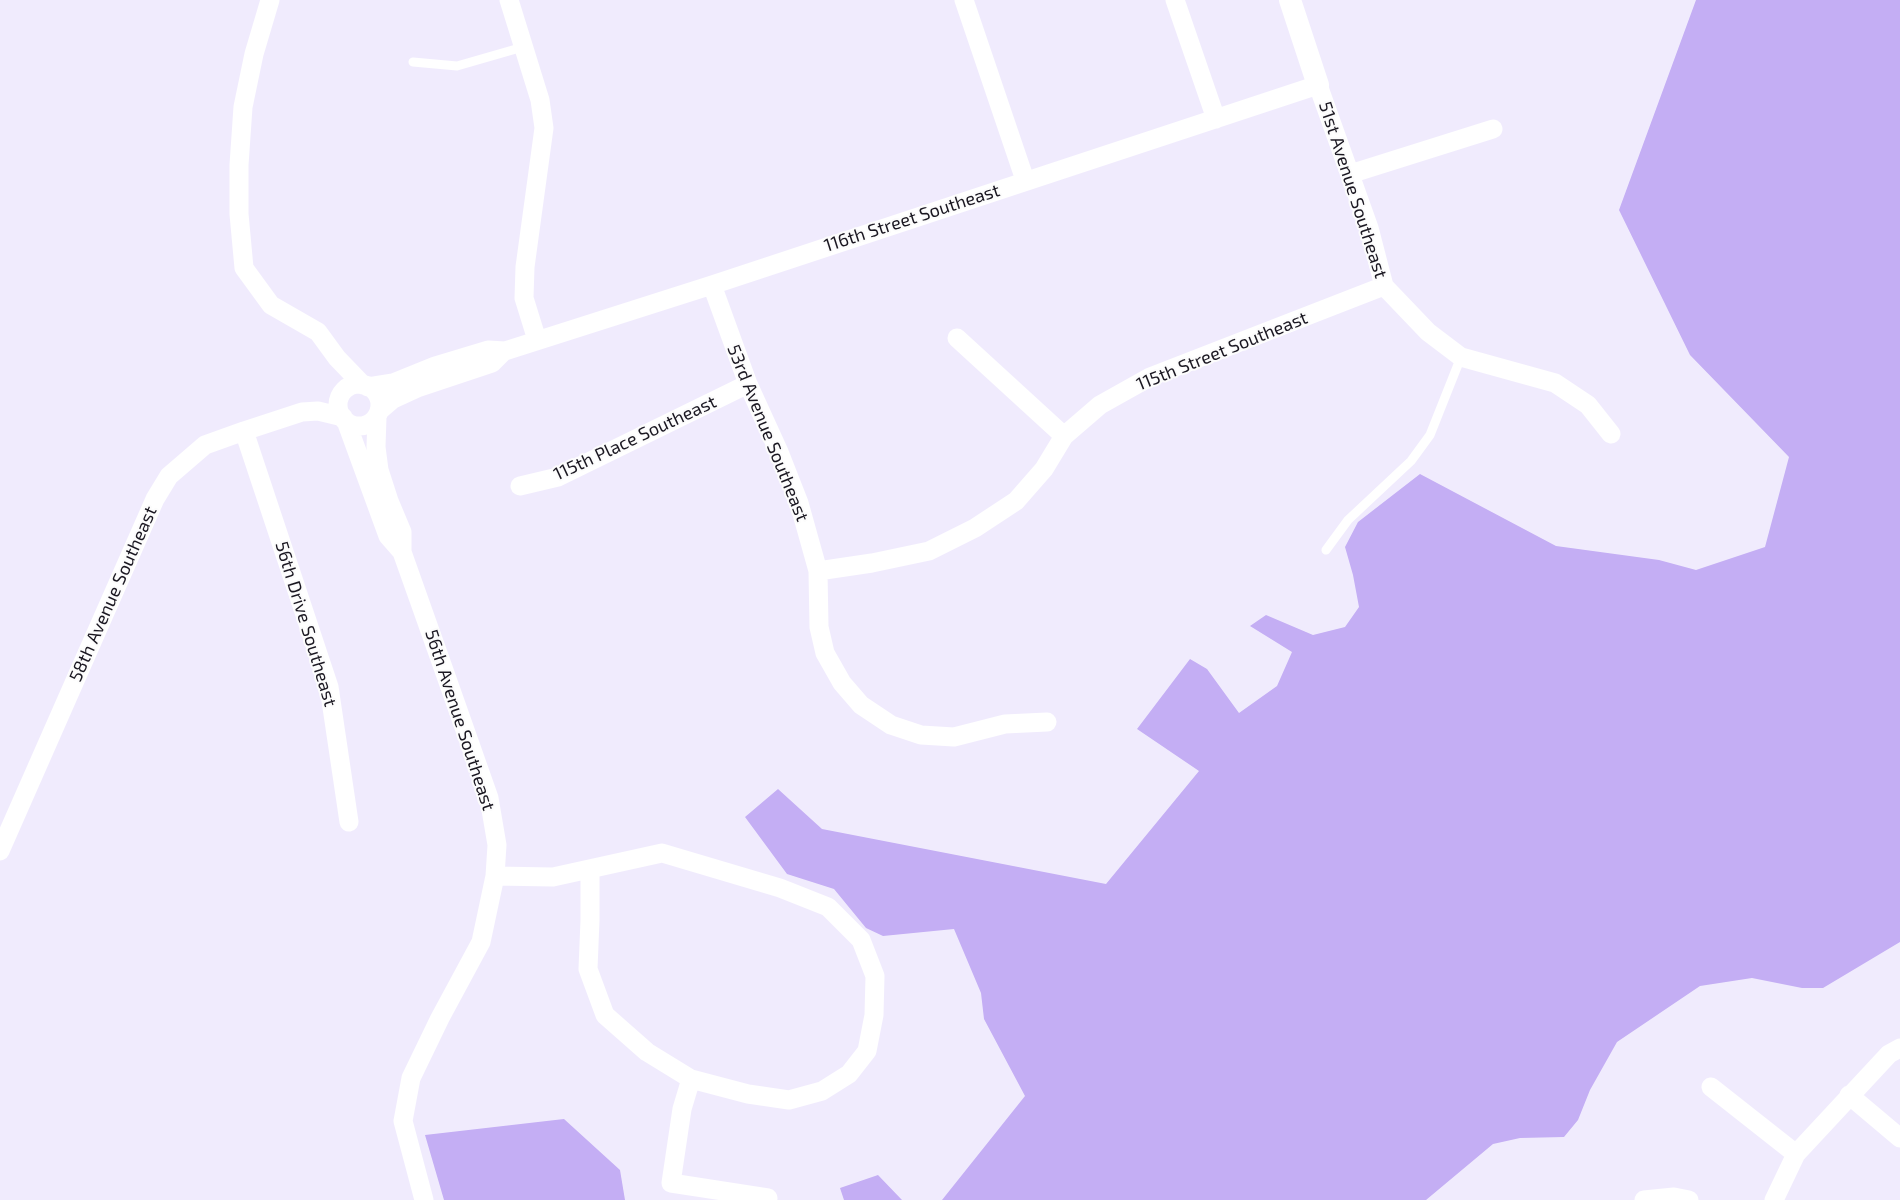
<!DOCTYPE html>
<html>
<head>
<meta charset="utf-8">
<style>
	body { margin:0 }
	canvas { display:block; background:#f0ebfd }
</style>
</head>
<body>
<canvas width="1900" height="1200"></canvas>
<script>
const ctx = document.querySelector('canvas').getContext('2d');
ctx.lineJoin = 'round';
function fillPath(path, color) { ctx.fillStyle = color; ctx.fill(path, 'evenodd'); }
const toPath = rows => new Path2D(rows.map(r => 'M' + r).join(''));
function trace(path, color, width, dash) { ctx.strokeStyle = color; ctx.lineWidth = width; ctx.lineCap = dash ? 'butt' : 'round'; ctx.setLineDash(dash || []); ctx.stroke(path); }
function label(font, color, halo, rows, align = 'center') {
  ctx.font = font + ' "Exo 2",sans-serif'; ctx.lineWidth = 4; ctx.setLineDash([]); ctx.textBaseline = 'middle'; ctx.strokeStyle = halo; ctx.fillStyle = color; for (const [text, x, y, turn = 0] of rows) {
    ctx.save(); ctx.translate(x, y); ctx.rotate((+turn || 0) * Math.PI / 180); ctx.textAlign = isNaN(turn) ? turn : align; if (halo) ctx.strokeText(text, 0, 0); ctx.fillText(text, 0, 0); ctx.restore();
  }
}
const forest = toPath([
	[1696,0,1900,0,1900,942,1823,988,1802,988,1752,978,1700,986,1617,1042,1590,1090,1578,1120,1564,1137,1520,1138,1493,1144,1426,1200,942,1200,1025,1096,984,1019,981,993,954,929,883,936,866,928,834,889,787,874,745,817,778,789,822,829,1106,884,1199,771,1137,729,1190,659,1207,669,1239,713,1277,686,1292,652,1250,626,1266,615,1313,635,1345,627,1359,607,1353,575,1345,547,1358,522,1420,474,1556,546,1659,560,1696,570,1765,547,1789,457,1690,355,1619,210],
	[564,1119,620,1170,625,1200,444,1200,425,1135],
	[878,1175,902,1200,844,1200,840,1188]
]);
const service = toPath([
	[413,62,457,66,523,47],
	[1326,550,1348,520,1411,461,1430,435,1461,357]
]);
const minor = toPath([
	[270,0,254,54,243,107,239,165,239,214,244,268,271,305,318,332,337,358,363,385],
	[509,0,540,100,544,128,525,267,524,298,537,340],
	[964,0,1025,180],
	[1175,0,1216,119],
	[1350,174,1493,129],
	[712,285,748,384,779,452,799,503,818,571,819,627,825,653,842,683,861,705,891,725,921,735,954,737,1005,724,1047,722],
	[957,338,1064,436],
	'338 405a21 21 0 1 1 42 0a21 21 0 1 1-42 0Z',
	[368,387,393,383,435,366,488,350,505,351,712,285,1318,85,1369,228,1384,286,1428,332,1461,357,1555,383,1588,405,1611,434],
	[379,411,393,399,417,388,492,363,504,351],
	[377,417,376,447,379,470,389,501,402,532,402,552],
	[346,421,388,536,402,552,440,659,489,798,497,845,495,876,481,942,440,1018,411,1078,403,1121,424,1200],
	[244,431,329,687,349,822],
	[520,486,558,477,748,384],
	[818,571,872,563,929,551,975,528,1016,501,1044,469,1064,436,1100,405,1150,377,1384,286],
	[0,851,155,499,169,476,205,445,244,431,302,412,318,411,343,417],
	[495,876,553,877,662,853,780,888,828,907,861,940,875,976,874,1015,867,1051,849,1074,822,1091,789,1100,748,1094,691,1079,647,1052,605,1015,588,969,590,920,590,870],
	[691,1079,682,1109,671,1183,768,1198],
	[1711,1087,1796,1154],
	[1849,1095,1900,1138],
	[1644,1200,1674,1197,1689,1200],
	[1774,1200,1796,1154,1889,1054,1900,1048]
]);
const tertiary = toPath([
	[1290,0,1318,85]
]);
const streetNames = [
	["51st Avenue Southeast",1353,190,72],
	["116th Street Southeast",912,218,-18],
	["115th Street Southeast",1222,351,-22],
	["53rd Avenue Southeast",768,433,68],
	["115th Place Southeast",635,438,-25],
	["58th Avenue Southeast",113,594,-66],
	["56th Drive Southeast",306,624,73],
	["56th Avenue Southeast",460,720,72]
];
fillPath(forest, '#c4aef4');
trace(service, '#fff', 9);
trace(minor, '#fff', 19);
trace(tertiary, '#fff', 22);
label('18px', '#1a1721', '#fcfcfc', streetNames);
</script>
</body>
</html>
